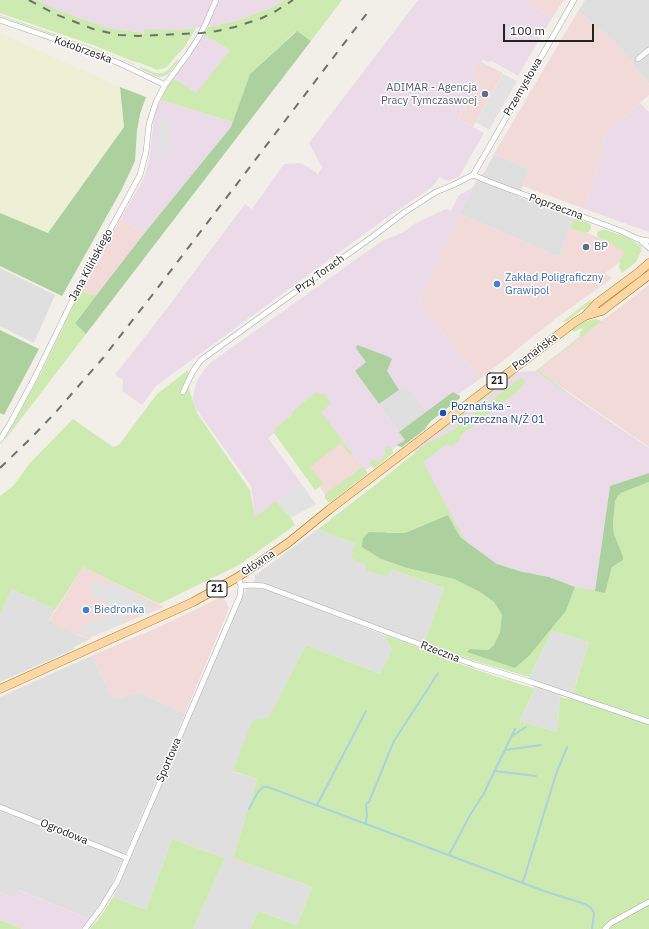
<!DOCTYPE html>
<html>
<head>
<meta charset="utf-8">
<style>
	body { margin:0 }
	#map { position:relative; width:649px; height:929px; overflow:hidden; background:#f2efe9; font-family:"IBM Plex Sans",sans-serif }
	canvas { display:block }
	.scale { position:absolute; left:503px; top:24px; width:91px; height:18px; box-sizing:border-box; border:2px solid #222; border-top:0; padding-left:5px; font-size:12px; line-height:14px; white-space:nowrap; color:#222; -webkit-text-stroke:3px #fff; paint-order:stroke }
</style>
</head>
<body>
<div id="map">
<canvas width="649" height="929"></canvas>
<div class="scale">100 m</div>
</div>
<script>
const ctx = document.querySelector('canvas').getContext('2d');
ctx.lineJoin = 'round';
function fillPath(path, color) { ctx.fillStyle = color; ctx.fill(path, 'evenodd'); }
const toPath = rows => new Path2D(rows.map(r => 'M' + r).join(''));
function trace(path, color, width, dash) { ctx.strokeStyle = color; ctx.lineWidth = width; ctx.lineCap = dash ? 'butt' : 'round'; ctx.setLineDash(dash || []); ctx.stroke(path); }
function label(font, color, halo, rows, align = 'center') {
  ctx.font = font + ' "IBM Plex Sans",sans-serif'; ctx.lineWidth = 3; ctx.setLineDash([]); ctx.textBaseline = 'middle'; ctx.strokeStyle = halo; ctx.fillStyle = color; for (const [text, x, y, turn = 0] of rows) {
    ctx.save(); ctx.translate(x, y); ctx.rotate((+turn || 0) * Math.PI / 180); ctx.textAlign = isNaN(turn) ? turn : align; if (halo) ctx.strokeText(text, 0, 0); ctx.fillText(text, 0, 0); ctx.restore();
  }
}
const residential = toPath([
	[585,0,649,0,649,84,616,43,578,11],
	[494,154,529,169,519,197,574,217,559,257,460,214,478,177,484,173],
	[0,268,55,295,34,343,0,326],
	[406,385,427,412,399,432,379,404],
	[318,529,355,544,366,565,365,570,391,569,444,588,424,643,263,583,254,582,255,576,257,574],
	[255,588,269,590,384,635,392,650,380,674,306,645,269,718,234,772,257,779,233,858,312,887,297,925,258,911,250,929,193,929,225,858,172,839,146,910,113,897,121,880,244,593,247,589],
	[12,589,55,610,49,620,78,635,90,639,74,647,74,649,0,682,0,614],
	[552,631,589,642,573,692,560,697,557,732,519,721,535,690,529,677],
	[91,656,114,699,140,692,185,714,125,854,108,892,98,908,90,919,19,890,14,898,0,892,0,697]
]);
const commercial = toPath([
	[527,0,564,0,552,18,532,6,526,2],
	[578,11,616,43,649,84,649,95,607,132,585,209,523,186,529,169,494,154],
	[481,62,503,73,473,127,458,119,476,85,472,66],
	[460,214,559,257,570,227,625,247,627,257,605,273,612,278,555,319,480,379,419,303],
	[122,216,122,219,143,235,97,295,91,295,83,291,83,286],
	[649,285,649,447,537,370],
	[320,412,366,470,328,499,320,487,290,435],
	[83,567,164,607,91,637,90,639,64,629,49,621],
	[223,596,229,608,185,714,140,692,114,699,91,656,152,630,197,609]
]);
const industrial = toPath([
	[38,0,285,0,270,8,239,20,212,26,177,30,161,30,144,33,108,28,51,8],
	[418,0,527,0,527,2,532,5,532,6,552,18,518,76,492,61,488,62,483,59,481,62,472,66,476,85,458,119,484,133,459,177,449,181,439,177,437,181,432,187,385,219,160,383,155,387,142,405,122,391,123,380,115,375,168,307,245,204,252,209,284,164,300,163,308,167,318,174,322,167,309,143],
	[204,35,230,50,196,94,173,78,197,47],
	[161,100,233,122,231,127,205,160,143,235,122,219,122,216,144,178,149,161,154,119,157,109],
	[640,103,649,112,649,232,585,209,607,132],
	[473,187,419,303,480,379,429,415,406,386,399,390,375,356,355,371,405,440,366,470,320,412,331,403,305,410,268,438,301,483,255,517,251,486,194,406,193,396,194,390,197,381,204,370,210,363,382,241,404,232,414,224,446,209,451,211,458,196],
	[536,371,649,448,649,473,610,486,595,591,575,587,549,577,523,572,497,564,460,537,413,451,472,404,517,372],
	[18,890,90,919,81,929,23,929,0,920,0,892,14,898]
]);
const farmland = toPath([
	[0,33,120,87,124,127,48,233,0,213]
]);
const grass = toPath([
	[0,0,38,0,52,8,108,28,144,33,145,29,177,30,196,28,184,48,174,58,169,65,165,68,157,70,138,62,135,62,93,45,0,13],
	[285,0,342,0,311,41,296,31,250,74,233,122,161,100,167,87,173,78,196,93,230,50,204,35,208,27,239,20,270,8],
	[0,15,97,49,134,64,134,65,119,58,0,16],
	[177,60,179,60,169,73,165,76,160,77,155,76,139,68,141,67,156,73,163,73,168,70],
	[574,217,587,222,590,224,591,228,589,232,585,233,570,228],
	[603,229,627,237,641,246,641,247,642,249,636,262,622,273,619,267,621,256,624,255,622,248,618,249,612,243,598,237,597,234,598,232,601,230],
	[83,286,83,291,91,295,97,295,75,322,86,334,4,441,41,373],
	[590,300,591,303,567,321,562,322],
	[596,319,602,321,538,370,566,391,566,392,536,371,579,337,580,332,583,330,581,328,574,332,573,330,572,330,573,326,582,322],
	[188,370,189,389,197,413,250,490,255,517,276,501,291,518,295,525,239,565,159,604,83,567,55,610,12,589,0,614,0,496,13,486,30,463,73,419,113,447,119,445,157,394],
	[513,373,514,376,444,430,435,434],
	[520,378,523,378,525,383,519,390,460,436,460,439,451,447,448,443,423,462,462,535,467,542,460,537,448,515,405,533,386,532,381,559,407,568,454,579,480,592,494,602,502,615,500,632,494,645,488,650,470,649,515,668,529,656,566,611,575,587,605,592,612,567,614,565,619,563,623,556,614,534,613,526,615,501,618,496,621,493,649,482,649,929,250,929,258,911,297,925,312,887,233,858,257,779,233,771,252,721,269,717,306,645,380,674,392,650,384,635,399,640,477,670,535,689,519,721,557,732,560,697,571,699,589,642,552,631,529,677,478,662,424,643,444,588,391,569,387,577,365,570,366,565,351,558,355,544,318,529,379,482,427,443,432,441,447,434],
	[315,393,325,394,331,404,321,412,352,453,350,455,341,443,310,467,324,484,315,490,274,433,276,427,292,415,292,412],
	[389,446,393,451,393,453,375,468,373,468,369,463,374,459,377,462,386,454,384,450],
	[363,467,367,472,367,474,331,502,328,502,325,498,325,494],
	[172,839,225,858,193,929,90,929,103,913,113,897,146,910],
	[0,920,23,929,0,929]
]);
const forest = toPath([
	[297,31,311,41,86,334,75,323,143,235,231,127,250,74],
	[120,87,146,97,140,114,137,130,135,161,122,189,62,296,0,266,0,213,48,233,124,127],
	[0,330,39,349,4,415,0,413],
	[357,345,387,356,392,359,387,371,399,390,379,404,355,371,366,362,356,348],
	[453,392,460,396,460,398,431,421,424,430,402,447,398,446,397,445,405,440,399,432],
	[649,473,649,482,621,493,618,496,615,501,613,526,614,534,623,556,623,560,612,567,605,593,595,591,610,486],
	[448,515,460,537,497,564,523,572,549,577,575,587,566,611,529,656,515,668,467,652,470,649,488,650,494,645,500,632,502,615,494,602,480,592,454,579,407,568,381,559,362,547,363,538,369,532,405,533]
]);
const parking = toPath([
	[503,74,517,81,489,130,476,122],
	[159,119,168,119,171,123,170,148,164,148,164,159,157,159],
	[301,483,316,504,291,518,276,501],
	[95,582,109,584,113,583,132,592,135,599,142,597,143,601,148,599,153,611,141,616,139,611,124,618,126,622,91,637,89,633,84,635,80,627,99,619,100,620,111,615,104,598,102,599,101,598,96,600,89,585]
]);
const stream = toPath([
	[512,736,526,727],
	[505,750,541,745],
	[494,771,536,776],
	[317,805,366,711],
	[249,809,258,792,263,787,268,787,544,891,585,904,591,908,593,911,594,914,592,929],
	[365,824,367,816,366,804,369,802,394,741,438,673],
	[449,855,470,815,483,795,515,729],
	[523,882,556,774,567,747]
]);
const street = toPath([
	[0,20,69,44,119,63,165,85],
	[638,59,649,50],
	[473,175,574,0],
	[473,175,490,182,621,231,638,239,649,241],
	[639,239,649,248],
	[183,392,193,371,201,360,320,274,372,237,405,212,436,192,453,185,473,175],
	[0,440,11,422,34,379,78,289,140,175,146,152,149,124,156,102,165,85,188,54,199,37,206,23,216,0],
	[241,586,252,585,264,586,475,665,534,683,649,722],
	[0,807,127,858],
	[85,929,101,908,117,882,126,861,240,596,241,586,238,577],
	[605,929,611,923,649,902]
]);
const primary = toPath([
	[585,316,597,303,639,272,649,263],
	[0,689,193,602,238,577,288,543,330,509,575,322,585,316,602,311,649,275]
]);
const rail = toPath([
	[29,0,55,14,93,29,119,35,138,36,201,33,217,31,235,27,262,18,276,11,293,0],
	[0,468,30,439,55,413,103,358,153,294,368,12]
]);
const markers = [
	[485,94,4,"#5c6f8a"],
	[586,247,4,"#5c6f8a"],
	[497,284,4,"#3f7fe0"],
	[443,413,4,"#1a4fb4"],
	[86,610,4,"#3f7fe0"]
];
const shields = [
	[497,381,20],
	[217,589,20]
];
const shieldNames = [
	["21",497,381],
	["21",217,589]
];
const streetNames = [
	["Kołobrzeska",83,50,20],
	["Przemysłowa",523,87,-60],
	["Poprzeczna",556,207,20],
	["Jana Kilińskiego",91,265,-62],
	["Przy Torach",320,274,-36],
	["Poznańska",535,352,-37],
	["Główna",258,563,-34],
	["Rzeczna",440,652,21],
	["Sportowa",169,760,-67],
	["Ogrodowa",64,832,22]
];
const serviceNames = [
	["ADIMAR - Agencja",477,88],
	["Pracy Tymczaswoej",477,101],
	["BP",594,247,"left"]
];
const shopNames = [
	["Zakład Poligraficzny",505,278],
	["Grawipol",505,291],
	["Biedronka",94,610]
];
const transitNames = [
	["Poznańska -",451,407],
	["Poprzeczna N/Ż 01",451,420]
];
fillPath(residential, '#e0dfdf');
fillPath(commercial, '#f2dad9');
fillPath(industrial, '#ebdbe8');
fillPath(farmland, '#eef0d5');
fillPath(grass, '#cdebb0');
fillPath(forest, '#add19e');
fillPath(parking, '#e2e2e2');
trace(stream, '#aad3df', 2);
trace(street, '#a9a9a9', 6);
trace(primary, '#a06b00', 9);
trace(street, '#fff', 5);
trace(primary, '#fcd6a4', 8);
trace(rail, '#707070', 2, [8, 8]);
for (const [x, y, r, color] of markers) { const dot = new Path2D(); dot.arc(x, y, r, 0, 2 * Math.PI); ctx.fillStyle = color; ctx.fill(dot); trace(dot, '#fff', 1.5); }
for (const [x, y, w] of shields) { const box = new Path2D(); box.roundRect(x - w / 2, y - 8, w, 16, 3); ctx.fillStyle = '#fff'; ctx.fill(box); trace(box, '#222', 1); }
label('bold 10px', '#222', null, shieldNames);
label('11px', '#222', '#fff', streetNames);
label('11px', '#4e5e75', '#fff', serviceNames, 'right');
label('11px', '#366cbe', '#fff', shopNames, 'left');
label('11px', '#164399', '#fff', transitNames, 'left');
</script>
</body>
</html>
